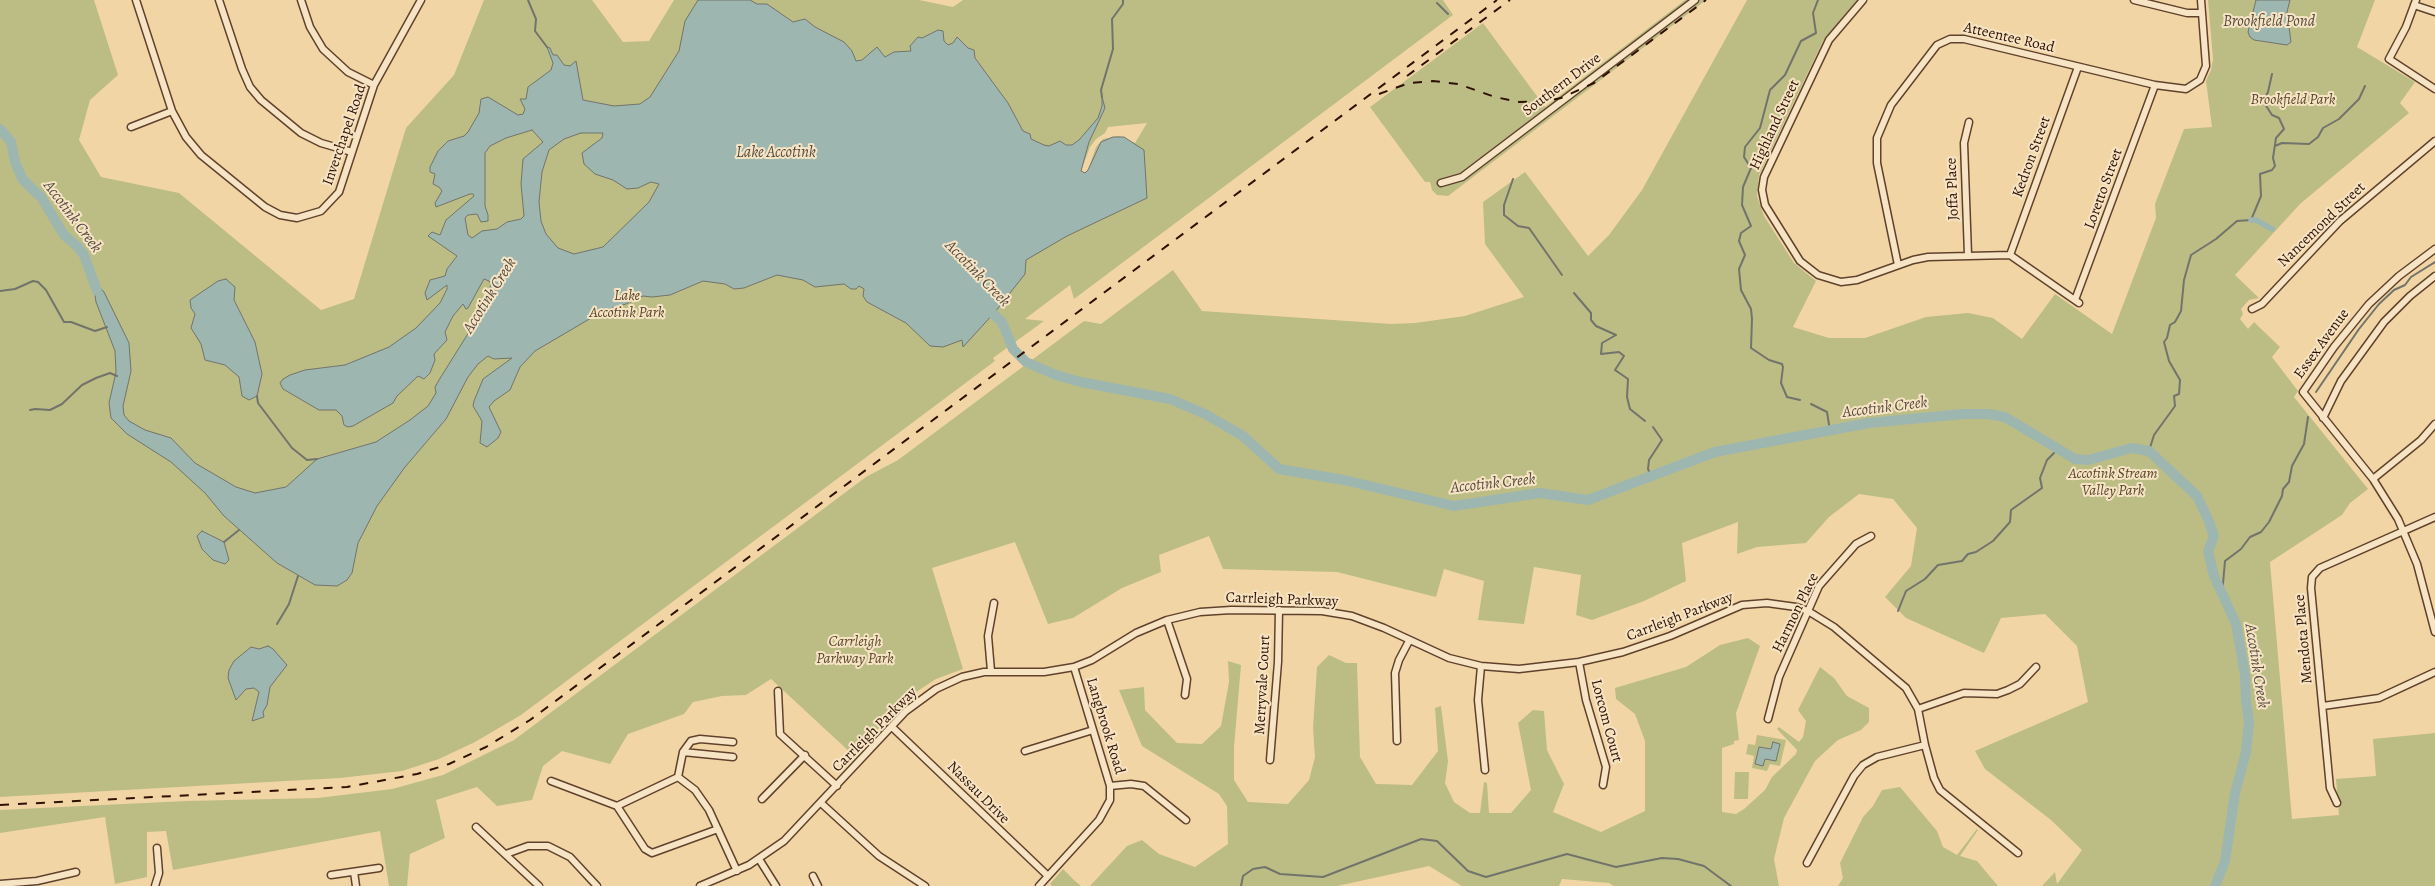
<!DOCTYPE html>
<html>
<head>
<meta charset="utf-8">
<style>
	body { margin:0 }
	canvas { display:block; background:#f1d5a5 }
</style>
</head>
<body>
<canvas width="2435" height="886"></canvas>
<script>
const ctx = document.querySelector('canvas').getContext('2d');
ctx.lineJoin = 'round';
function fillPath(path, color) { ctx.fillStyle = color; ctx.fill(path, 'evenodd'); }
const toPath = rows => new Path2D(rows.map(r => 'M' + r).join(''));
function trace(path, color, width, dash) { ctx.strokeStyle = color; ctx.lineWidth = width; ctx.lineCap = dash ? 'butt' : 'round'; ctx.setLineDash(dash || []); ctx.stroke(path); }
function label(font, color, halo, rows, align = 'center') {
  ctx.font = font + ' Alegreya,serif'; ctx.lineWidth = 4; ctx.setLineDash([]); ctx.textBaseline = 'middle'; ctx.strokeStyle = halo; ctx.fillStyle = color; for (const [text, x, y, turn = 0] of rows) {
    ctx.save(); ctx.translate(x, y); ctx.rotate((+turn || 0) * Math.PI / 180); ctx.textAlign = isNaN(turn) ? turn : align; if (halo) ctx.strokeText(text, 0, 0); ctx.fillText(text, 0, 0); ctx.restore();
  }
}
const green = toPath([
	[0,0,94,0,118,75,90,100,79,140,101,177,179,193,321,310,354,299,406,128,454,75,484,0,592,0,623,42,649,41,674,0,919,0,953,7,963,0,1443,0,1453,15,1074,299,1070,285,1025,319,1044,321,993,358,995,361,521,715,475,742,439,759,402,771,340,778,0,797],
	[1147,123,1135,143,1119,136,1103,139,1096,147,1088,170,1085,173,1081,171,1090,147,1096,139,1105,133,1108,127],
	[1685,0,1706,0,1448,196,1437,195,1432,190,1430,182,1425,182,1370,107,1483,23,1545,107],
	[1747,0,1858,0,1823,41,1759,175,1757,196,1764,216,1794,263,1816,281,1793,327,1829,338,1865,338,1926,317,1968,313,1993,318,2022,339,2055,294,2112,334,2156,218,2155,204,2184,129,2212,127,2206,81,2211,70,2213,59,2208,0,2375,0,2357,47,2415,82,2400,103,2409,113,2300,204,2235,275,2259,298,2249,300,2241,309,2243,314,2240,319,2248,329,2254,322,2280,347,2272,357,2298,391,2294,397,2368,489,2350,503,2342,515,2270,562,2292,819,2339,815,2336,779,2376,776,2373,739,2435,733,2435,886,2042,886,2055,872,2057,884,2082,850,2051,820,1985,769,1975,751,2088,702,2077,646,2045,614,2001,618,1984,653,1906,618,1885,597,1911,566,1917,528,1893,499,1859,494,1829,517,1806,543,1757,547,1737,554,1738,522,1682,543,1686,581,1644,601,1592,620,1576,615,1581,575,1534,567,1524,624,1478,620,1484,581,1444,569,1436,597,1337,572,1223,569,1209,536,1159,555,1161,572,1122,588,1073,618,1048,624,1015,542,932,568,963,669,936,679,910,696,853,755,771,679,746,695,722,696,693,702,684,714,628,734,610,764,562,751,543,766,532,800,497,806,477,787,436,800,445,838,410,854,407,886,389,886,380,831,173,870,166,831,147,832,147,877,115,884,105,817,0,833,0,810,186,801,318,798,392,789,443,775,514,740,866,477,898,460,1084,321,1101,324,1173,270,1202,311,1391,324,1415,323,1465,316,1524,297,1485,244,1483,202,1525,172,1588,256,1609,235,1642,190],
	[1748,638,1760,646,1736,713,1739,740,1734,741,1734,744,1722,748,1722,812,1736,814,1744,809,1765,790,1772,777,1796,754,1797,750,1777,729,1779,727,1799,742,1803,737,1806,721,1798,710,1820,667,1834,678,1847,696,1869,708,1869,722,1861,730,1838,740,1815,761,1784,818,1774,859,1779,886,1614,886,1609,883,1562,879,1559,886,1462,886,1429,866,1337,886,1090,886,1127,846,1142,840,1159,854,1195,867,1228,844,1227,806,1219,794,1142,746,1119,690,1144,687,1145,710,1177,743,1202,744,1221,726,1229,682,1228,661,1241,665,1234,747,1234,780,1248,802,1288,804,1309,780,1315,757,1313,728,1317,667,1329,655,1346,663,1357,663,1360,757,1376,784,1412,785,1438,751,1435,708,1441,706,1448,761,1445,783,1454,802,1470,813,1480,813,1484,782,1487,783,1489,813,1511,813,1531,790,1518,723,1533,710,1544,711,1547,750,1564,784,1553,812,1601,832,1645,811,1645,741,1635,714,1616,699,1615,688,1686,667,1720,645],
	[1757,735,1786,740,1780,766,1770,764,1767,771,1752,768,1754,756,1746,754,1748,744,1755,745],
	[1735,772,1749,772,1748,799,1734,799],
	[1900,787,1937,831,1943,847,1957,855,1977,829,1978,830,1960,856,1977,861,1998,886,1838,886,1843,878,1840,863,1863,817,1873,806,1882,790],
	[1063,869,1075,881,1081,886,1052,886,1050,884]
]);
const water = toPath([
	[698,0,750,0,757,4,767,4,793,22,805,19,815,27,844,42,852,51,856,61,862,60,877,47,885,57,894,52,911,51,910,46,918,37,922,38,938,30,943,31,944,41,948,45,953,43,957,37,968,48,974,50,975,58,1008,103,1023,131,1030,134,1031,139,1044,145,1049,146,1060,141,1066,145,1072,145,1079,140,1098,118,1102,106,1102,97,1105,108,1089,142,1081,171,1085,173,1088,170,1101,142,1113,137,1124,137,1144,150,1147,198,1067,236,1026,260,1025,274,995,312,963,347,962,340,943,347,930,346,906,323,867,302,863,296,864,289,859,286,856,289,851,289,844,284,815,287,803,280,777,275,744,288,734,289,725,284,703,281,670,295,652,297,643,296,626,304,603,311,535,351,520,367,510,390,494,401,489,407,501,432,498,438,487,447,480,443,482,421,473,406,474,401,483,379,512,358,494,359,488,356,478,364,468,377,446,419,405,467,377,506,358,543,352,573,347,580,337,586,315,585,277,563,224,516,205,493,171,462,127,434,111,418,109,403,116,372,115,351,96,302,93,280,104,292,129,343,131,371,123,406,124,415,129,421,145,430,171,438,195,463,236,487,255,493,286,487,317,459,376,442,410,420,428,406,436,393,435,387,439,380,469,332,489,292,491,284,489,281,484,279,468,308,466,309,463,304,453,316,445,332,447,340,434,354,435,360,430,373,424,379,418,376,397,396,393,403,353,426,348,427,344,425,342,416,336,410,319,410,283,389,280,383,283,379,290,375,305,370,345,365,389,347,416,328,440,303,447,289,447,285,427,300,425,293,430,280,445,276,447,269,457,256,428,236,432,232,440,235,446,220,474,196,473,194,470,194,436,207,435,203,442,191,439,187,433,184,435,174,430,172,430,167,438,151,448,141,464,136,468,132,479,113,481,99,488,97,518,115,523,114,525,109,520,99,526,99,528,87,551,70,553,63,547,47,550,48,553,55,557,55,564,65,570,66,576,61,583,100,614,106,640,104,650,97,679,51,685,21,698,0],
	[532,130,543,142,523,159,521,184,524,216,521,219,507,222,497,229,482,231,472,238,468,235,465,218,468,215,477,214,481,222,488,221,488,215,485,206,485,153,490,146,506,138,532,130],
	[581,133,603,133,602,138,582,153,584,164,595,174,613,180,627,189,638,188,651,182,659,184,649,202,603,247,574,254,558,248,546,234,541,221,539,202,542,172,549,150,564,139,581,133],
	[2256,0,2290,0,2287,12,2291,42,2287,45,2254,40,2250,37,2248,32,2256,0],
	[226,279,235,287,234,300,255,342,262,374,257,396,249,400,242,396,239,377,225,365,205,360,201,344,191,328,195,314,191,308,190,300,218,281,226,279],
	[202,531,224,542,229,560,225,564,213,560,202,549,197,536,202,531],
	[268,646,273,649,287,665,270,687,267,705,263,712,264,717,252,721,259,692,254,688,246,689,236,700,228,678,229,670,234,661,251,647,259,649,268,646],
	[1773,742,1780,744,1776,761,1765,759,1763,766,1755,764,1759,747,1771,749,1773,742]
]);
const stream = toPath([
	[528,0,536,19,535,31,547,47],
	[1437,3,1448,14],
	[1102,97,1101,90,1113,49,1112,19,1123,4,1123,0],
	[2275,146,2282,143,2309,144,2318,137,2323,128,2339,119,2359,99,2365,86],
	[1513,179,1504,205,1504,215,1518,226,1529,228,1562,275],
	[0,291,15,289,33,281,38,282,46,290,64,322,71,322,95,331,107,327],
	[1574,293,1591,313,1591,320,1596,326,1616,335,1602,343,1601,354,1619,352,1624,356,1615,370,1628,379,1627,397,1630,409,1645,421],
	[2316,392,2359,329,2379,304,2394,290,2405,285,2411,277,2435,262],
	[257,396,258,403,292,448,307,460,317,459],
	[1800,400,1787,397,1781,383,1783,367,1782,364,1769,360,1751,348,1752,319,1751,309,1741,290,1739,269,1745,255,1739,241,1741,233,1751,226,1742,205,1743,187,1751,168,1744,157,1745,147,1760,128,1770,90,1785,75,1801,41,1816,33,1813,13,1818,0],
	[1811,404,1827,412,1830,431],
	[30,410,35,409,50,410,62,404,82,385,96,378,110,373,117,376],
	[2149,451,2154,435,2175,406,2174,396,2179,394,2180,380,2169,361,2164,342,2167,338,2170,325,2175,322,2181,311,2184,280,2191,255,2216,239,2237,221,2251,220,2261,196,2260,174,2272,170,2275,166,2273,158,2276,138,2284,129,2279,118,2272,115,2263,101,2268,92,2272,74],
	[1651,476,1648,469,1649,460,1662,440,1653,427],
	[224,542,239,530],
	[2222,595,2225,561,2241,549,2250,537,2261,532,2269,522,2282,496,2283,489,2289,482,2292,466,2304,444,2308,417],
	[1898,611,1906,591,1925,579,1938,565,1962,561,1968,554,1976,552,1993,541,2010,522,2011,510,2042,488,2040,478,2047,460,2058,449],
	[277,624,289,604,298,576],
	[1241,886,1243,876,1253,869,1265,867,1280,874,1323,877,1421,839,1437,841,1468,871,1486,877,1567,854,1616,867,1662,858,1678,859,1704,866,1731,886]
]);
const canal = toPath([
	[2251,220,2256,220,2272,229]
]);
const river = toPath([
	[0,129,11,142,15,162,23,180,41,197,64,235,78,247,84,255,97,291],
	[983,305,1002,322,1013,349,1026,362,1056,375,1081,382,1170,399,1205,414,1243,436,1279,469,1344,480,1454,506,1540,493,1588,500,1715,452,1869,423,1963,414,1988,414,2005,417,2075,459,2088,460,2132,448,2149,451,2197,496,2208,519,2214,536,2208,551,2214,576,2236,624,2245,675,2246,701,2249,722,2246,752,2235,793,2225,861,2215,886]
]);
const minor = toPath([
	[136,0,172,111,186,137,201,155,265,207,280,215,297,218,321,211,339,192,374,85,421,0],
	[219,0,242,69,250,87,261,100,301,133,321,143,352,152],
	[301,0,310,27,323,49,348,72,374,85],
	[1863,0,1829,40,1764,177,1762,190,1765,205,1800,261,1818,275,1841,282,1857,280,1913,260,1928,257,2010,255,2079,303],
	[2134,0,2187,13,2202,13],
	[2416,0,2406,27,2389,59,2435,89],
	[2414,5,2435,12],
	[131,127,172,111],
	[1441,183,1462,177,1695,0],
	[2435,249,2399,276,2369,304,2334,347,2303,392,2373,479,2398,519,2417,564,2435,632],
	[1968,255,1964,143,1969,122],
	[2010,255,2078,67],
	[1898,265,1877,163,1877,138,1891,105,1937,45,1950,39,1964,39,2155,85,2186,89,2200,80,2206,66,2201,0],
	[2075,300,2155,85],
	[2252,309,2262,304,2340,221,2435,141],
	[2323,418,2341,381,2384,322,2410,296,2435,276],
	[2373,479,2421,440,2435,424],
	[1167,620,1187,679,1185,695],
	[1579,662,1586,700,1606,767,1603,785],
	[1481,666,1478,700,1485,770],
	[991,671,988,636,994,603],
	[778,691,780,734,837,786],
	[2323,706,2379,698,2435,672],
	[1918,709,1964,693,1997,694,2008,690,2020,684,2036,667],
	[1768,719,1779,677,1819,586,1856,544,1871,536],
	[892,727,1048,876],
	[1397,741,1395,673,1399,660,1409,641],
	[1025,751,1093,730],
	[683,752,733,757],
	[1270,760,1278,662,1279,610],
	[678,777,695,790,709,810,737,871],
	[678,777,683,752,691,741,700,739,733,742],
	[551,781,617,806,678,777],
	[1110,786,1131,784,1144,786,1186,820],
	[762,799,805,755],
	[821,803,879,856,925,886],
	[2337,803,2330,788,2311,588,2312,577,2320,568,2435,517],
	[617,806,645,849,652,853,718,829],
	[476,827,539,886],
	[506,854,528,846,548,846,570,857,597,886],
	[759,859,776,886],
	[1807,863,1854,776,1863,765,1877,757,1925,745],
	[354,872,356,886],
	[331,875,379,868],
	[813,876,818,886],
	[0,884,37,881,76,872],
	[155,886,159,873,157,848],
	[700,886,749,865,784,841,906,711,936,689,962,677,984,672,1044,672,1074,667,1092,660,1136,633,1167,620,1200,612,1231,610,1322,611,1352,616,1384,628,1449,658,1481,666,1519,669,1579,662,1623,652,1670,636,1742,605,1767,603,1796,607,1808,611,1834,627,1906,688,1918,709,1925,745,1934,778,1940,790,2018,853],
	[1039,886,1099,820,1110,800,1110,786,1074,667]
]);
const rail = toPath([
	[1407,76,1510,0],
	[1379,94,1409,83,1433,81,1458,84,1495,97,1519,102,1547,101,1561,98,1594,83,1706,0],
	[0,805,347,787,417,774,449,764,486,747,530,720,565,694,1497,0]
]);
const streetNames = [
	["Atteentee Road",2009,38,13],
	["Southern Drive",1562,85,-37],
	["Highland Street",1775,125,-65],
	["Inverchapel Road",345,135,-71],
	["Kedron Street",2032,157,-70],
	["Joffa Place",1953,189,-92],
	["Loretto Street",2104,189,-70],
	["Nancemond Street",2322,225,-44],
	["Essex Avenue",2322,344,-54],
	["Carrleigh Parkway",1282,600,2],
	["Harmon Place",1796,613,-64],
	["Carrleigh Parkway",1680,617,-21],
	["Mendota Place",2304,639,-95],
	["Merryvale Court",1263,685,-87],
	["Lorcom Court",1606,721,75],
	["Langbrook Road",1105,726,73],
	["Carrleigh Parkway",875,730,-45],
	["Nassau Drive",978,793,45]
];
const parkNames = [
	["Brookfield Park",2293,100],
	["Lake",627,296],
	["Accotink Park",627,313],
	["Accotink Stream",2113,474],
	["Valley Park",2113,491],
	["Carrleigh",855,642],
	["Parkway Park",855,659]
];
const waterNames = [
	["Brookfield Pond",2269,22],
	["Lake Accotink",776,153],
	["Accotink Creek",72,217,53],
	["Accotink Creek",977,274,46],
	["Accotink Creek",490,296,-58],
	["Accotink Creek",1885,408,-7],
	["Accotink Creek",1493,484,-6],
	["Accotink Creek",2256,666,81]
];
fillPath(green, '#bcbd85');
fillPath(water, '#9eb6b0');
trace(water, '#72746b', 1);
trace(stream, '#72746b', 2);
trace(canal, '#9eb6b0', 5.5);
trace(river, '#9eb6b0', 10);
trace(minor, '#60422c', 9);
trace(minor, '#f6e4c4', 6);
trace(rail, '#2f1103', 2, [9, 9]);
label('15px', '#2f1103', '#f6e4c4', streetNames);
label('italic 15px', '#59452a', '#f6e4c4', parkNames);
label('italic 16px', '#564b40', '#f6e4c4', waterNames);
</script>
</body>
</html>
